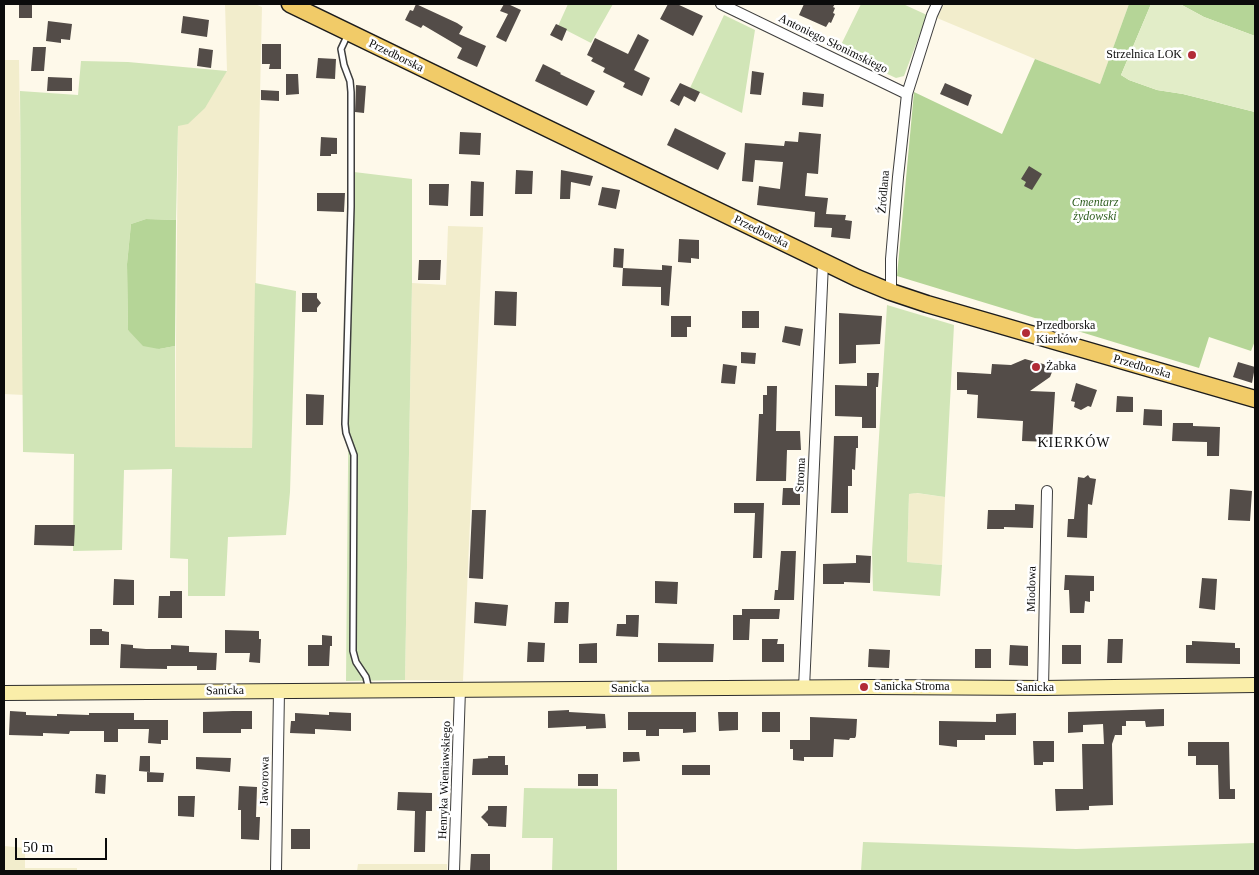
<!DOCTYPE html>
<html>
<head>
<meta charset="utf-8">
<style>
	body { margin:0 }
	#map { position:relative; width:1259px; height:875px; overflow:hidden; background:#fef9ea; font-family:"Times New Roman",serif }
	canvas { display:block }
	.frame { position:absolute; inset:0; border:5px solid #0b0b0b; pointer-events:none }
	.scale { position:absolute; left:15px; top:838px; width:92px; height:22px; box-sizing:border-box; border:2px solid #0b0b0b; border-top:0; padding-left:6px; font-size:15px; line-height:18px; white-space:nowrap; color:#0b0b0b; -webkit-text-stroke:4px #fff; paint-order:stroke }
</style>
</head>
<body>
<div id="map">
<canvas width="1259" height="875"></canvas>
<div class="frame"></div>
<div class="scale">50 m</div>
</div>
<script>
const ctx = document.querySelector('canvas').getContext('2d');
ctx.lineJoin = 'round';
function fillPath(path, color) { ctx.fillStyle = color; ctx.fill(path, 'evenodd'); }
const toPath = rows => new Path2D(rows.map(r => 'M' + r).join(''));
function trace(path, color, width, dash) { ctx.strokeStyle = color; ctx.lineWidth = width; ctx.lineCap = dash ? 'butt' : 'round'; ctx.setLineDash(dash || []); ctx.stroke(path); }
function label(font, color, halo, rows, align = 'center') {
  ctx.font = font + ' "Times New Roman",serif'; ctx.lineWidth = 5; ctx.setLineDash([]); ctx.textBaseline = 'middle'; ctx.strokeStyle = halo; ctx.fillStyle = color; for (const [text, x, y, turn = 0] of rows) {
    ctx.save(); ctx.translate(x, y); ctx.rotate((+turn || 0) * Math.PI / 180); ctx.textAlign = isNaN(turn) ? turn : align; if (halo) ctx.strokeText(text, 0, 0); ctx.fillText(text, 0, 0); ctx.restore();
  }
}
const farmland = toPath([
	[225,4,255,4,262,7,252,448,175,447,178,126,227,71],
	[944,4,1129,4,1100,84,1035,59,937,18],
	[4,60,19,60,24,395,4,394],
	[448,226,483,227,463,681,405,680,412,283,446,285],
	[916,493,945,497,942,565,907,562,909,494],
	[4,846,25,848,25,868,77,868,77,871,4,871],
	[358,864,447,864,447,871,357,871]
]);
const green = toPath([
	[568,4,613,4,591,43,558,26],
	[861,4,903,4,927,15,904,76,896,78,838,51],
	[724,15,755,30,742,113,690,88],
	[81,61,128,62,227,71,205,108,188,124,178,126,176,220,146,219,131,224,127,264,128,330,159,349,175,346,175,447,252,448,255,283,296,291,290,492,286,535,228,537,225,596,188,596,188,559,170,558,172,469,124,470,122,550,73,551,74,454,23,452,20,91,78,95],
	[354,172,412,179,412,283,405,680,346,681,349,360],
	[887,305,954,325,945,497,917,493,909,494,907,562,942,565,940,596,873,591,872,552],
	[524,788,617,789,617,871,552,871,553,838,522,838],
	[863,842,1076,849,1255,843,1255,871,861,871]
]);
const forest = toPath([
	[1129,4,1151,4,1121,75,1129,80,1157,90,1183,94,1255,112,1255,341,1251,351,1209,337,1199,368,897,276,914,92,1002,134,1035,59,1100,84],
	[1180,4,1255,4,1255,36,1204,17],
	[146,219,176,220,175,346,159,349,143,346,128,330,127,264,131,224]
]);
const pitch = toPath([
	[1151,4,1180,4,1204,17,1255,36,1255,112,1183,94,1157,90,1129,80,1121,75]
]);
const building = toPath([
	[19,4,32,4,32,18,19,18],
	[416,4,457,23,463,27,459,34,486,46,477,67,457,58,462,48,423,25,421,28,405,20,410,10,413,11],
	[504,4,508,4,521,10,506,42,496,37,508,14,500,11],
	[668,4,677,4,703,16,693,36,660,19],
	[804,4,835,4,833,7,835,8,833,13,835,14,831,23,829,22,826,27,799,15],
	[183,16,209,20,207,37,181,33],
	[48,21,72,24,70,40,61,39,61,43,46,41],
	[556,24,567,29,562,41,550,35],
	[638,34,649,40,634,70,650,78,642,96,623,87,625,83,603,72,605,68,591,61,593,58,587,55,595,38,628,54],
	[262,44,281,44,281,69,269,69,270,64,262,64],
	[33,47,46,47,44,71,31,71],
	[199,48,213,50,211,68,197,66],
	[318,58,336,59,335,79,316,78],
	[543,64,561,73,560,74,595,91,587,106,535,81],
	[752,71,764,73,761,95,750,94],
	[286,74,298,74,299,94,286,95],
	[48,77,72,78,72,91,47,91],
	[680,83,700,92,695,102,684,96,679,106,670,101],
	[945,83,972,95,968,106,940,94],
	[356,85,366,86,364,113,355,112],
	[261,90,279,91,279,101,261,100],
	[803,92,824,94,823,107,802,105],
	[675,128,726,153,718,170,667,145],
	[460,132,481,133,480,155,459,154],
	[799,132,821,134,818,174,807,173,805,196,828,198,826,214,846,215,845,220,852,221,850,239,831,237,832,228,814,227,815,212,757,205,759,186,780,189,783,162,755,160,753,182,742,181,745,143,784,146,785,141,798,142],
	[321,137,337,138,337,154,331,154,331,156,320,156],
	[1029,166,1042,174,1032,190,1024,186,1026,182,1021,179],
	[516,170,533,171,532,194,515,194],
	[561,170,593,176,590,186,571,182,570,199,560,199],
	[471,181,484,182,483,216,470,216],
	[429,184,449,184,448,206,429,205],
	[602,187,620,190,616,209,598,205],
	[317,193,345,193,344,212,317,211],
	[679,239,699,240,699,259,691,258,691,263,678,262],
	[614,248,624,249,623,268,662,270,662,265,672,266,669,306,661,305,661,287,622,286,623,268,613,267],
	[419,260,441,260,440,280,418,280],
	[495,291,517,292,516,326,494,325],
	[302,293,317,293,317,298,321,303,317,308,317,312,302,312],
	[742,311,759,311,759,328,742,328],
	[839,313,882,316,880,344,856,345,856,363,839,364],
	[671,316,691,316,691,327,687,327,687,337,671,337],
	[785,326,803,329,800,346,782,342],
	[741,352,756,353,755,364,741,363],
	[1025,359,1054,367,1050,377,1030,391,1055,392,1052,442,1022,441,1023,421,977,418,978,395,967,394,967,390,957,390,957,372,991,374,992,364,1011,365],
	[1238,362,1255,367,1252,383,1233,377],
	[723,364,737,366,735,384,721,383],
	[867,373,879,373,878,387,876,387,876,428,862,428,862,417,835,416,835,385,867,386],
	[1076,383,1097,390,1091,407,1088,406,1081,410,1074,407,1075,402,1071,401],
	[767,386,777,386,776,431,800,431,801,450,787,450,786,481,756,481,759,414,763,414,763,395,767,395],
	[306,394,324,395,323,425,306,425],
	[1117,396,1133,397,1133,412,1116,412],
	[1144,409,1162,410,1162,426,1143,425],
	[1173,423,1193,423,1193,426,1220,427,1219,456,1207,456,1207,442,1172,441],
	[834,436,858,436,858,448,856,448,855,470,852,469,852,486,848,486,848,513,831,513],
	[1088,475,1090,478,1096,479,1092,505,1088,504,1087,538,1067,537,1068,519,1074,519,1078,477,1084,478],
	[783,488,800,488,800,505,782,505],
	[1230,489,1252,491,1250,521,1228,520],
	[734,503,764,503,762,558,753,558,755,513,734,513],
	[1015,504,1034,505,1033,528,1004,527,1004,529,987,529,988,510,1015,510],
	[472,510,486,510,483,579,469,578],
	[35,525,75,525,74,546,34,545],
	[781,551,796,551,794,600,774,600,775,590,778,590],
	[856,555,871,556,870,583,844,582,844,584,823,584,823,564,856,563],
	[1065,575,1094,576,1094,591,1090,591,1090,602,1085,601,1084,613,1070,613,1069,590,1064,590],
	[1202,578,1217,579,1215,610,1199,608],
	[114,579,134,580,134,605,113,605],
	[655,581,678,582,677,604,655,603],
	[170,591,182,591,182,618,158,618,159,596,170,596],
	[475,602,508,605,506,626,474,623],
	[555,602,569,602,568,623,554,623],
	[742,609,780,609,779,619,750,619,749,640,733,640,733,615,742,615],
	[626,615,639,615,638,637,616,636,617,624,626,624],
	[90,629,102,629,102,631,109,632,109,645,90,645],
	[225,630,259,631,259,639,261,639,260,663,249,662,250,653,225,653],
	[322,635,332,636,332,646,330,646,329,666,308,666,308,645,322,645],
	[762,639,778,639,777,644,784,644,784,662,762,662],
	[1108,639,1123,639,1122,663,1107,663],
	[1192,641,1235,643,1235,648,1240,648,1240,664,1186,663,1186,645,1192,645],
	[528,642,545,643,544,662,527,662],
	[597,643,597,663,579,663,579,644],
	[658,643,714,644,713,662,658,662],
	[121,644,133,645,133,648,146,649,171,649,171,645,189,646,189,652,217,653,216,670,197,670,197,666,167,666,167,669,120,668],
	[1010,645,1028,646,1028,666,1009,665],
	[1062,645,1081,645,1081,664,1062,664],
	[869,649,890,650,889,668,868,667],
	[975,649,991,649,991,668,975,668],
	[1164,709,1164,726,1146,727,1145,721,1126,721,1126,726,1122,726,1122,735,1115,735,1112,744,1113,805,1089,806,1089,810,1056,811,1055,789,1083,789,1082,744,1104,744,1103,724,1083,725,1083,732,1068,733,1068,712],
	[569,710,569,712,605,714,606,728,586,729,586,726,548,728,548,711],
	[10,711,26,712,26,715,57,716,57,714,89,715,89,713,134,713,134,720,168,720,168,740,161,740,161,744,148,743,149,729,118,729,118,742,104,742,104,731,70,731,69,734,43,733,43,736,9,735],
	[233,711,252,711,252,729,241,729,241,733,203,733,203,712],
	[329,712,351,713,351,731,315,729,315,734,290,733,291,721,295,721,295,713,329,715],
	[628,712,696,712,696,732,683,733,683,729,659,729,659,736,646,736,646,730,628,730],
	[718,712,738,712,738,730,719,731],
	[762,712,780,712,780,732,762,732],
	[1016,713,1016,735,985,735,985,740,957,740,957,747,939,745,939,721,996,722,996,714],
	[810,717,857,719,856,736,855,738,850,738,849,740,834,739,833,757,804,757,804,761,793,760,793,749,790,749,790,740,810,740],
	[1033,741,1054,741,1054,762,1043,762,1043,765,1034,765],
	[1188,742,1229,742,1230,789,1235,789,1235,799,1219,799,1218,765,1196,765,1196,756,1188,756],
	[623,752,639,752,640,761,623,762],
	[140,756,150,756,150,772,139,771],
	[488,756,505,756,505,765,508,765,508,775,472,775,473,759,488,758],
	[196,757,231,758,230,772,196,769],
	[682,765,710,765,710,775,682,775],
	[147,772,164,773,163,782,147,782],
	[96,774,106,775,105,794,95,793],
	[578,774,598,774,598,786,578,786],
	[239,786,257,787,256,817,260,817,259,840,241,839,241,810,238,810],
	[398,792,432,793,432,811,426,811,425,852,414,852,415,811,397,810],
	[178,796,195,796,194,817,178,816],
	[488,806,507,806,506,827,488,826,488,824,481,817,488,810],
	[291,829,310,829,310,849,291,849],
	[471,854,490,854,490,871,470,871]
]);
const lane = toPath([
	[348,34,341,49,344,65,350,81,351,92,351,207,345,424,346,433,354,455,353,651,356,662,366,677,369,690]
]);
const street = toPath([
	[721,4,907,94],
	[891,292,891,259,898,177,907,94,932,15,937,4],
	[804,688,823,263],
	[1043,688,1047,491],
	[276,871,279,691],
	[454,871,460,689]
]);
const secondary = toPath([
	[4,693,869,687,1043,688,1255,685]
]);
const primary = toPath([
	[290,4,857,278,891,292,927,304,1255,399]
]);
const markers = [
	[1192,55,5,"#b22c37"],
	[1026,333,5,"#b22c37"],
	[1036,367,5,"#b22c37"],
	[864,687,5,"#b22c37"]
];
const streetNames = [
	["Antoniego Słonimskiego",833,44,26],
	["Przedborska",396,56,26],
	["Źródlana",884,192,-85],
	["Przedborska",761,232,26],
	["Przedborska",1142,367,16],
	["Stroma",801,475,-87],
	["Miodowa",1032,589,-89],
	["Sanicka",1035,688],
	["Sanicka",630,689],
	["Sanicka",225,691,-1],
	["Henryka Wieniawskiego",445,780,-88],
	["Jaworowa",265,781,-89]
];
const poiNames = [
	["Strzelnica LOK",1182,55,"right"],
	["Przedborska",1036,326],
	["Kierków",1036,340],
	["Żabka",1046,367],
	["Sanicka Stroma",874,687]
];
const parkNames = [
	["Cmentarz",1095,203],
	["żydowski",1095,217]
];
const neighbourhoodNames = [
	["KIERKÓW",1074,443]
];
fillPath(farmland, '#f2edcc');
fillPath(green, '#d1e5b7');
fillPath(forest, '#b5d597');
fillPath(pitch, '#e2edc8');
fillPath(building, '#534c48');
trace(lane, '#3e3e3e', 8);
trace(street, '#3e3e3e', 12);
trace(secondary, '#2d2d2d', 16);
trace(primary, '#1c1c1c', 19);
trace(lane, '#fff', 5);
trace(street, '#fff', 10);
trace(secondary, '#faeea9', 14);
trace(primary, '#f1cb68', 16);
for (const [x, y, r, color] of markers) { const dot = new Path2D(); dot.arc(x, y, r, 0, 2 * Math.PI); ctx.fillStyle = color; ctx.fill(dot); trace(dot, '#fff', 2); }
label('12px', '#0b0b0b', '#fff', streetNames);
label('12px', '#0b0b0b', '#fff', poiNames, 'left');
label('italic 12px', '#2f5e20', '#fff', parkNames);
ctx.letterSpacing = '1px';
label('14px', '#0b0b0b', '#fff', neighbourhoodNames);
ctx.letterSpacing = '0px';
</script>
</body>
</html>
